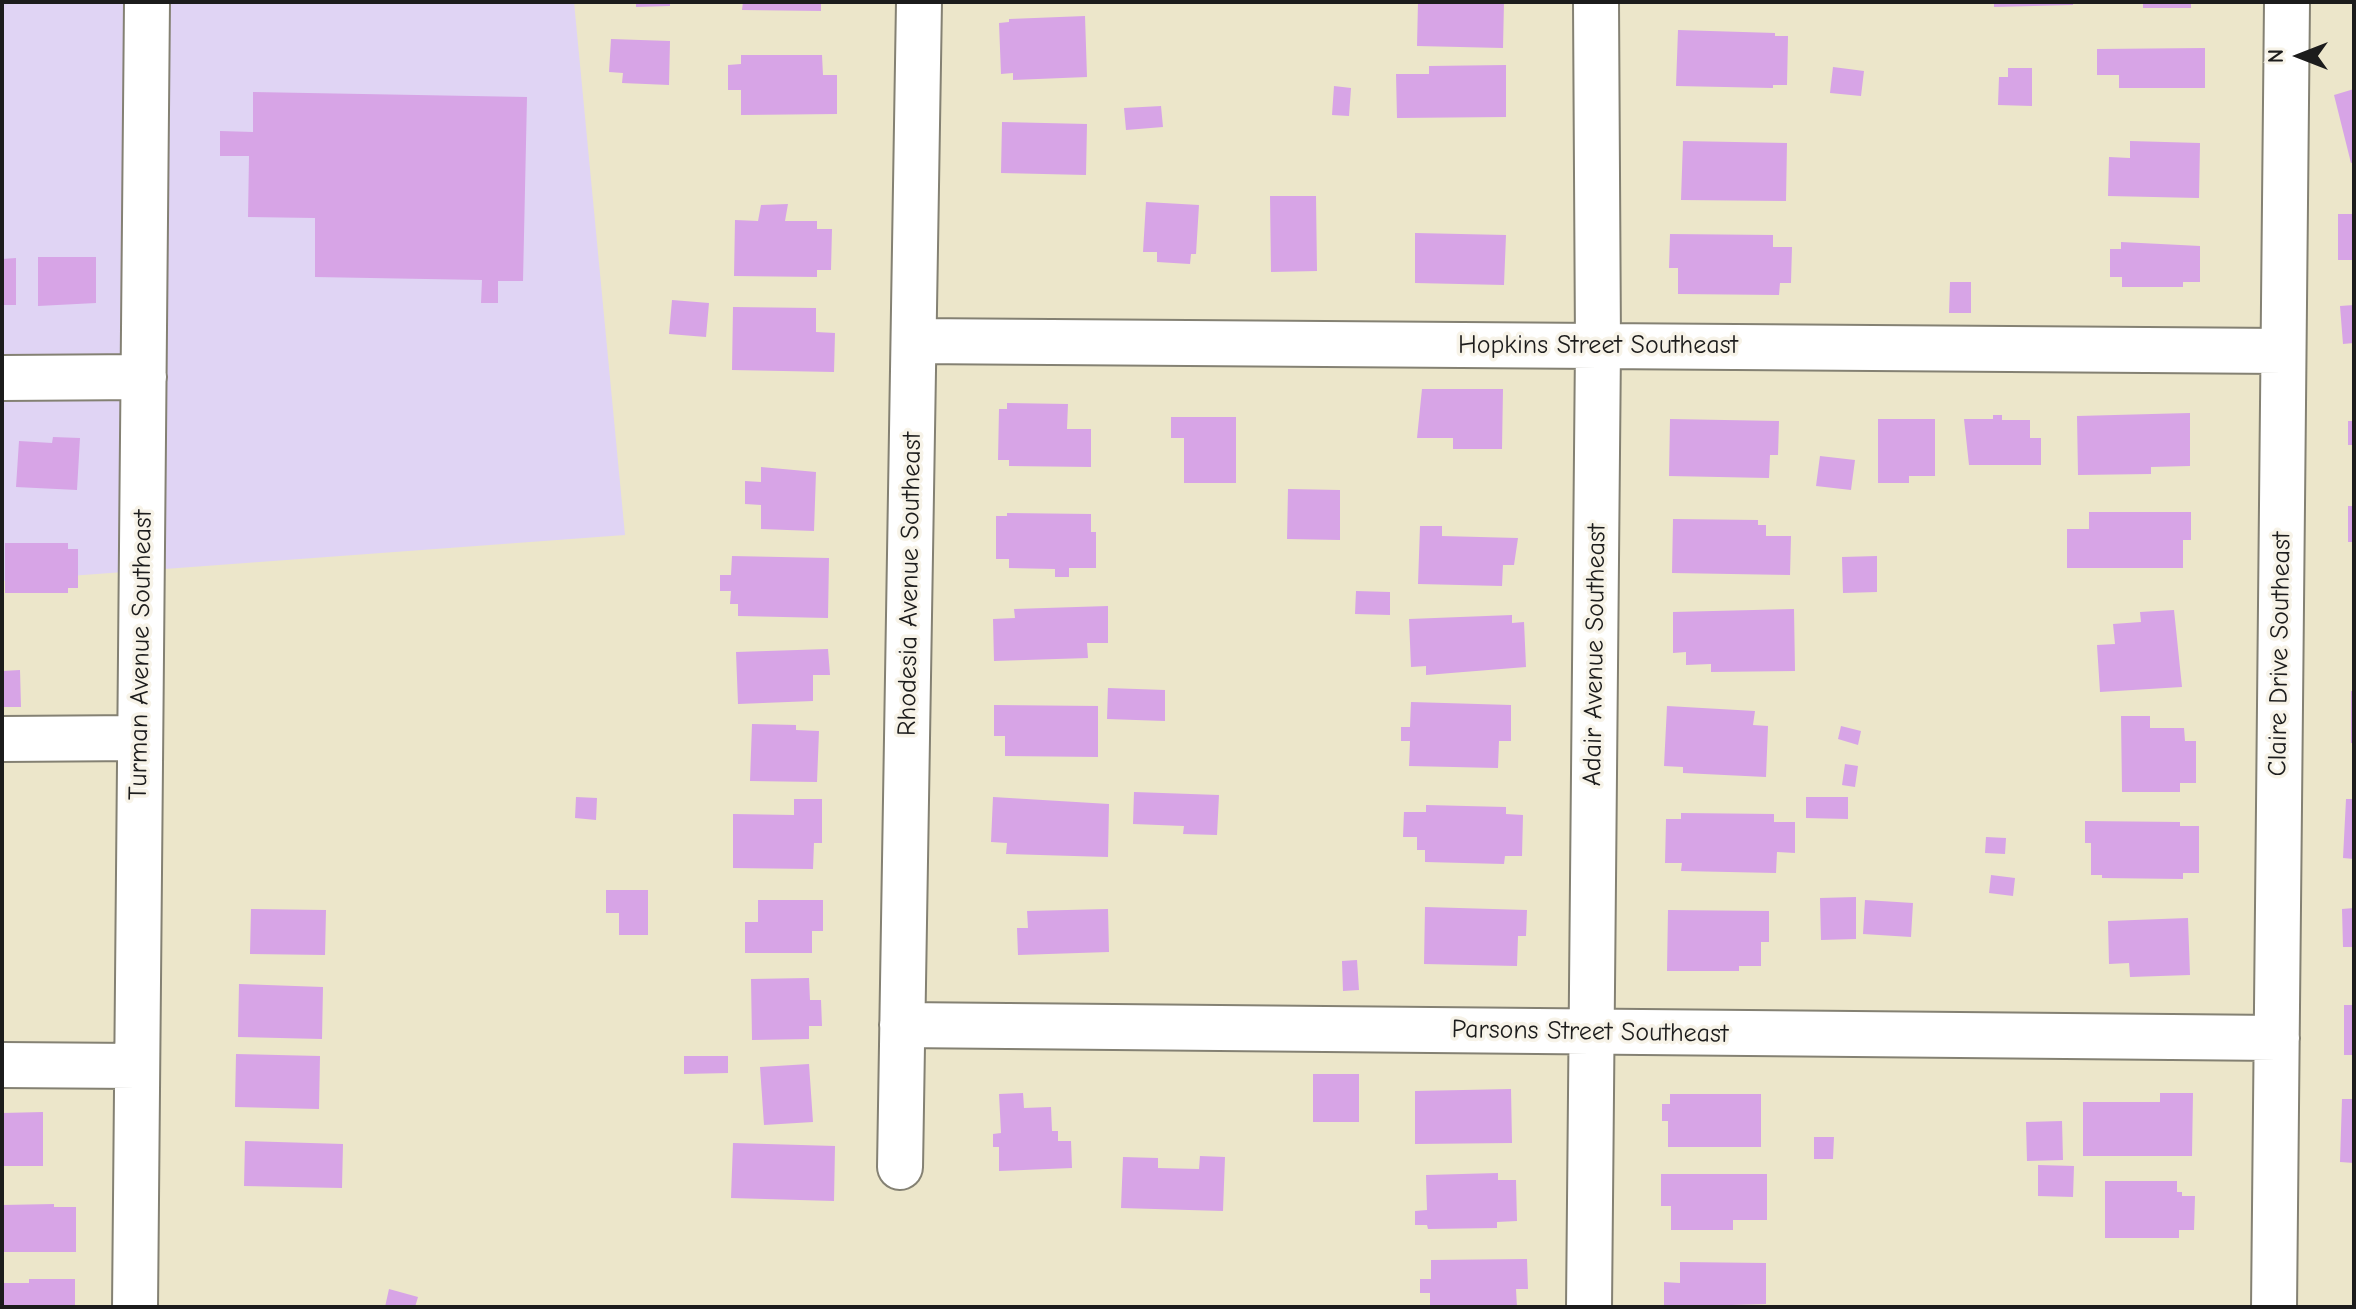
<!DOCTYPE html>
<html>
<head>
<meta charset="utf-8">
<style>
	body { margin:0 }
	#map { position:relative; width:2356px; height:1309px; overflow:hidden; background:#ece6ca; font-family:"Comic Neue",sans-serif }
	canvas { display:block }
	.frame { position:absolute; inset:0; border:4px solid #1c1c1c; pointer-events:none }
	.north { position:absolute; left:2260px; top:16px; width:80px; height:80px; -webkit-text-stroke:6px #f7f3e8; paint-order:stroke; rotate:270deg; font-size:22px; font-weight:700; line-height:32px; text-align:center; color:#1c1c1c }
	.north::after { content:''; display:block; margin:auto; width:28px; height:36px; background:#1c1c1c; clip-path:polygon(50% 0,100% 100%,50% 72%,0 100%) }
</style>
</head>
<body>
<div id="map">
<canvas width="2356" height="1309"></canvas>
<div class="frame"></div>
<div class="north">N</div>
</div>
<script>
const ctx = document.querySelector('canvas').getContext('2d');
ctx.lineJoin = 'round';
function fillPath(path, color) { ctx.fillStyle = color; ctx.fill(path, 'evenodd'); }
const toPath = rows => new Path2D(rows.map(r => 'M' + r).join(''));
function trace(path, color, width, dash) { ctx.strokeStyle = color; ctx.lineWidth = width; ctx.lineCap = dash ? 'butt' : 'round'; ctx.setLineDash(dash || []); ctx.stroke(path); }
function label(font, color, halo, rows, align = 'center') {
  ctx.font = font + ' "Comic Neue",sans-serif'; ctx.lineWidth = 7; ctx.setLineDash([]); ctx.textBaseline = 'middle'; ctx.strokeStyle = halo; ctx.fillStyle = color; for (const [text, x, y, turn = 0] of rows) {
    ctx.save(); ctx.translate(x, y); ctx.rotate((+turn || 0) * Math.PI / 180); ctx.textAlign = isNaN(turn) ? turn : align; if (halo) ctx.strokeText(text, 0, 0); ctx.fillText(text, 0, 0); ctx.restore();
  }
}
const built = toPath([
	[2,2,574,2,625,535,2,581]
]);
const building = toPath([
	[636,2,670,2,670,6,636,7],
	[743,2,821,2,821,11,742,10],
	[1418,2,1504,2,1503,48,1417,46],
	[1994,2,2073,2,2073,5,1994,7],
	[2143,2,2191,2,2191,8,2143,8],
	[1085,16,1087,77,1013,80,1013,73,1001,74,999,23,1009,22,1009,19],
	[1678,30,1775,33,1775,36,1788,36,1787,85,1773,85,1773,88,1676,86],
	[611,39,670,41,669,85,622,83,623,73,609,72],
	[2205,48,2205,88,2119,88,2119,75,2097,75,2097,49],
	[741,55,822,55,823,75,837,75,837,114,741,115,741,90,728,90,728,65,741,64],
	[1506,65,1506,117,1397,118,1396,74,1429,74,1429,66],
	[1833,67,1864,71,1861,96,1830,93],
	[2008,68,2032,68,2032,106,1998,105,1999,77,2008,77],
	[1334,86,1351,88,1349,116,1332,115],
	[2354,89,2354,162,2351,163,2334,95],
	[253,92,527,97,523,281,498,281,498,303,481,303,482,280,315,277,315,218,248,217,249,156,220,156,220,131,253,132],
	[1161,106,1163,127,1126,130,1124,108],
	[1002,122,1087,124,1086,175,1001,173],
	[1683,141,1787,143,1786,201,1681,200],
	[2130,141,2200,143,2199,198,2108,196,2109,157,2130,158],
	[1270,196,1316,196,1317,271,1271,272],
	[1146,202,1199,205,1196,254,1191,254,1190,264,1157,262,1157,252,1143,252],
	[788,204,785,221,817,221,817,229,832,229,831,270,817,270,817,277,734,276,735,220,758,221,761,205],
	[2338,214,2354,214,2354,260,2338,260],
	[1415,233,1506,235,1504,285,1415,283],
	[1670,234,1773,235,1773,247,1792,247,1791,283,1780,283,1779,295,1678,294,1678,268,1669,268],
	[2121,242,2200,246,2200,282,2183,282,2183,287,2122,287,2122,277,2110,277,2110,249,2121,249],
	[38,257,96,257,96,303,38,306],
	[16,258,16,305,2,305,2,259],
	[1950,282,1971,282,1971,313,1949,313],
	[672,300,709,303,706,337,669,334],
	[2354,305,2354,343,2343,344,2340,306],
	[733,307,816,308,816,332,835,333,834,372,732,370],
	[1422,389,1503,389,1502,449,1453,449,1453,438,1417,438],
	[1007,403,1068,404,1067,429,1091,429,1091,467,1009,466,1009,460,998,460,999,409,1007,409],
	[2190,413,2190,466,2151,467,2151,474,2078,475,2077,416],
	[1993,415,2002,415,2002,420,2030,420,2030,438,2041,438,2041,465,1969,465,1964,419,1993,419],
	[1171,417,1236,417,1236,483,1184,483,1184,438,1171,438],
	[1670,419,1779,421,1778,455,1770,455,1769,478,1669,476],
	[1878,419,1935,419,1935,476,1909,476,1909,483,1878,483],
	[2348,421,2354,421,2354,445,2348,445],
	[53,437,80,438,77,490,16,487,19,441,52,443],
	[1820,456,1855,460,1851,490,1816,486],
	[761,467,816,472,814,531,761,529,761,505,745,504,745,481,761,482],
	[1288,489,1340,490,1340,540,1287,539],
	[2348,506,2354,506,2354,542,2348,542],
	[2089,512,2191,512,2191,540,2183,540,2183,568,2067,568,2067,529,2089,529],
	[1007,513,1091,514,1091,532,1096,532,1096,568,1069,568,1069,577,1055,577,1055,569,1009,568,1009,559,996,559,996,516,1007,516],
	[1673,519,1758,520,1758,525,1766,525,1766,536,1791,536,1790,575,1672,573],
	[1420,526,1442,526,1442,536,1518,538,1514,565,1503,565,1502,586,1418,584],
	[5,543,68,543,68,549,78,549,78,588,68,588,68,593,5,593],
	[732,556,829,558,828,618,738,616,738,604,730,604,731,591,720,591,720,575,731,575],
	[1877,556,1877,592,1843,593,1842,557],
	[1356,591,1390,592,1390,615,1355,614],
	[1108,606,1108,643,1087,643,1088,658,994,661,993,619,1015,618,1014,609],
	[1794,609,1795,671,1711,672,1711,664,1686,665,1686,652,1673,653,1673,612],
	[2174,610,2182,687,2100,692,2097,645,2115,644,2113,624,2141,622,2140,612],
	[1512,615,1512,623,1524,622,1526,667,1426,675,1426,666,1411,667,1409,619],
	[828,649,830,675,813,675,813,701,738,704,736,652],
	[20,670,21,707,2,707,2,671],
	[1108,688,1165,690,1165,721,1107,719],
	[2351,691,2354,691,2354,743,2351,743],
	[1411,702,1511,705,1511,741,1499,741,1498,768,1409,766,1410,741,1401,741,1401,727,1410,727],
	[994,705,1098,706,1098,757,1005,756,1005,736,994,736],
	[1667,706,1755,711,1753,725,1768,726,1766,777,1683,773,1683,767,1664,766],
	[2121,716,2150,716,2150,728,2184,728,2185,741,2196,741,2196,783,2180,783,2180,792,2122,792],
	[752,724,796,725,796,730,819,731,817,782,750,781],
	[1841,726,1861,731,1858,745,1838,739],
	[1845,764,1858,766,1855,787,1842,785],
	[1134,792,1219,795,1217,835,1183,834,1184,826,1133,824],
	[576,797,597,798,596,820,575,818],
	[993,797,1109,804,1108,857,1006,854,1007,843,991,842],
	[1806,797,1848,797,1848,819,1806,818],
	[794,799,822,799,822,843,814,843,813,869,733,868,733,814,794,815],
	[2346,799,2354,799,2354,859,2343,858],
	[1426,805,1506,807,1506,814,1523,815,1522,856,1505,856,1504,864,1425,862,1425,850,1417,850,1417,837,1403,837,1404,812,1426,812],
	[1681,813,1774,814,1774,822,1795,822,1795,853,1777,852,1776,873,1681,871,1682,863,1665,863,1666,819,1681,819],
	[2085,821,2180,822,2180,826,2199,826,2199,873,2183,873,2183,879,2102,878,2102,875,2091,875,2091,843,2085,843],
	[1986,837,2006,838,2005,854,1985,853],
	[1991,875,2015,878,2013,896,1989,893],
	[606,890,648,890,648,935,619,935,619,913,606,913],
	[1856,897,1856,939,1821,940,1820,898],
	[758,900,823,900,823,931,812,931,812,953,745,953,745,922,758,922],
	[1865,900,1913,903,1911,937,1863,934],
	[1425,907,1527,910,1526,936,1518,936,1517,966,1424,964],
	[2354,908,2354,947,2343,947,2342,909],
	[251,909,326,910,325,955,250,954],
	[1108,909,1109,952,1018,955,1017,928,1028,928,1027,911],
	[1668,910,1769,911,1769,942,1761,942,1761,966,1739,966,1739,971,1667,971],
	[2188,918,2190,975,2130,977,2129,963,2109,964,2108,921],
	[1357,960,1359,990,1343,991,1342,961],
	[809,978,810,1000,821,1000,822,1026,809,1026,809,1039,752,1040,751,979],
	[239,984,323,987,322,1039,238,1037],
	[2344,1005,2354,1005,2354,1055,2344,1055],
	[236,1054,320,1056,319,1109,235,1107],
	[684,1056,728,1056,728,1073,684,1074],
	[809,1064,813,1122,764,1125,760,1067],
	[1313,1074,1359,1074,1359,1122,1313,1122],
	[1511,1089,1512,1143,1415,1144,1415,1091],
	[1023,1093,1024,1108,1051,1107,1052,1131,1058,1131,1058,1141,1071,1141,1072,1168,999,1171,999,1147,993,1147,993,1134,1001,1133,999,1094],
	[2160,1093,2193,1093,2192,1156,2083,1156,2083,1102,2160,1102],
	[1670,1094,1761,1094,1761,1147,1668,1147,1668,1121,1662,1121,1662,1104,1670,1104],
	[2342,1099,2354,1099,2354,1163,2340,1162],
	[43,1112,43,1166,2,1166,2,1113],
	[2062,1121,2063,1160,2027,1161,2026,1122],
	[1814,1137,1834,1137,1833,1159,1814,1159],
	[245,1141,343,1144,342,1188,244,1186],
	[733,1143,835,1146,834,1201,731,1198],
	[1200,1156,1225,1157,1223,1211,1121,1208,1123,1157,1158,1158,1158,1168,1199,1169],
	[2038,1165,2074,1166,2073,1197,2038,1196],
	[1498,1173,1498,1180,1516,1180,1517,1221,1497,1222,1497,1228,1428,1229,1427,1225,1415,1225,1415,1211,1427,1210,1426,1175],
	[1661,1174,1767,1174,1767,1220,1733,1220,1733,1230,1671,1230,1671,1206,1661,1206],
	[2105,1181,2177,1181,2177,1192,2182,1192,2182,1196,2195,1196,2194,1230,2179,1230,2179,1238,2105,1238],
	[54,1204,54,1207,76,1207,76,1252,2,1252,2,1205],
	[1527,1259,1528,1289,1516,1289,1517,1307,1430,1307,1430,1293,1420,1293,1420,1279,1431,1279,1431,1260],
	[1680,1262,1766,1263,1766,1304,1664,1307,1664,1282,1680,1283],
	[29,1279,75,1279,75,1307,2,1307,2,1283,29,1283],
	[389,1289,418,1297,415,1307,385,1307]
]);
const minor = toPath([
	[914,341,2283,351],
	[2,378,144,377],
	[2,739,140,738],
	[902,1025,2277,1038],
	[2,1065,137,1066],
	[900,1167,919,2],
	[135,1307,147,2],
	[1589,1307,1598,346,1596,2],
	[2274,1307,2287,2]
]);
const streetNames = [
	["Hopkins Street Southeast",1598,346],
	["Rhodesia Avenue Southeast",910,584,-89],
	["Claire Drive Southeast",2280,654,-89],
	["Turman Avenue Southeast",141,655,-89],
	["Adair Avenue Southeast",1595,655,-89],
	["Parsons Street Southeast",1590,1032,1]
];
fillPath(built, '#e0d4f4');
fillPath(building, '#d7a4e6');
trace(minor, '#848173', 48);
trace(minor, '#fff', 44);
label('26px', '#1c1c1c', '#f7f3e8', streetNames);
</script>
</body>
</html>
